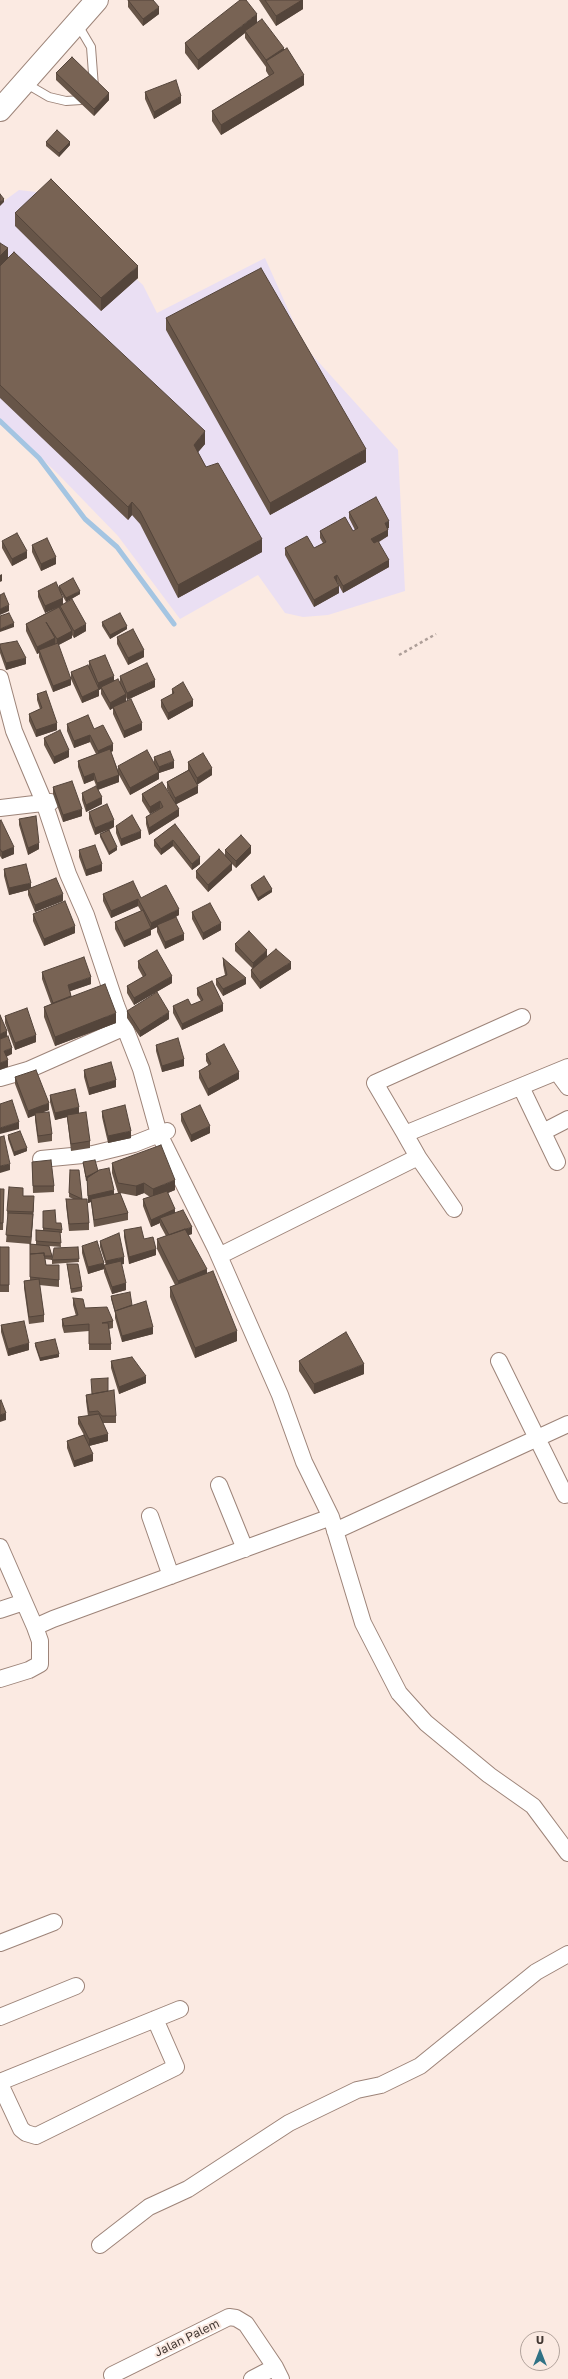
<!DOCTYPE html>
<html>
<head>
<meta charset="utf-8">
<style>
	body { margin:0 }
	#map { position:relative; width:568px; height:2379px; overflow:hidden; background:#fbeae2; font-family:"Golos Text",sans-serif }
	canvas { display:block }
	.north { position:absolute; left:520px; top:2331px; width:40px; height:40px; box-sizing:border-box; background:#fbeae2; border:1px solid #b1a29b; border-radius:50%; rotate:0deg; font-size:11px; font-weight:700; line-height:16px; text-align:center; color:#413631 }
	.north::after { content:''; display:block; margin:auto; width:14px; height:18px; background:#317285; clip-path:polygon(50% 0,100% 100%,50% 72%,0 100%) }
</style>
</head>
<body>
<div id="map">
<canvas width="568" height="2379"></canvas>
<div class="north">U</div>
</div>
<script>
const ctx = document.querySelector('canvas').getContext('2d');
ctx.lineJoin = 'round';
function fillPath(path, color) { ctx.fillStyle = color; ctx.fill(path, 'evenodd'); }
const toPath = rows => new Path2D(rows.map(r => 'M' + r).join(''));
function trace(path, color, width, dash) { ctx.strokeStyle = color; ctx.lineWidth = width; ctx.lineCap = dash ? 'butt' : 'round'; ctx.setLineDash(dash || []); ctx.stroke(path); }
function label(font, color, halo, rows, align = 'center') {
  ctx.font = font + ' "Golos Text",sans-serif'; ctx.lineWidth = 4; ctx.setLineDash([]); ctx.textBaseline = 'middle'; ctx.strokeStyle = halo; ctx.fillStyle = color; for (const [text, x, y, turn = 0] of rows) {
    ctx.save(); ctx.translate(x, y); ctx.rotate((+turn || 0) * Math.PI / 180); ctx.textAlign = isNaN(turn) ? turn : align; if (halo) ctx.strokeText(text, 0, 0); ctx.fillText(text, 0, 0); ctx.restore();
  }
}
const industrial = toPath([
	[19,190,45,193,143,285,157,313,265,258,305,347,398,450,405,591,328,615,303,617,285,613,258,575,180,619,118,536,58,474,0,419,0,204]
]);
const stream = toPath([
	[0,421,39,458,85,519,117,547,174,624]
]);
const path = toPath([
	[399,655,436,634]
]);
const lane = toPath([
	[25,83,49,97,66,101,81,100,94,87,91,47,78,25]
]);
const street = toPath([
	[0,678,14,731,44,802,68,874,86,915,116,1005,141,1069,159,1134,216,1249,280,1395,304,1462,331,1517,363,1623,399,1693,426,1723,489,1775,533,1806,568,1853],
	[0,808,51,802],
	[557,1072,568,1087],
	[0,1078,28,1070,125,1027],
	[521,1087,557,1162],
	[543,1132,568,1119],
	[405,1134,375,1083,522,1017],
	[418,1157,405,1134,568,1067],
	[41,1159,93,1154,134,1144,167,1131],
	[219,1256,418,1157,454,1209],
	[499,1361,565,1495,568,1494],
	[219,1485,245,1549],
	[150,1516,171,1576],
	[335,1531,568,1424],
	[0,1547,35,1627],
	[0,1610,24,1602],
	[0,1679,29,1670,40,1664,40,1641,35,1627,53,1619,331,1517],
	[0,1943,54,1922],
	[0,2017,76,1986],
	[0,2082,180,2009],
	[0,2084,21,2129,26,2133,36,2136,176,2067,155,2019],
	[100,2245,149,2207,188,2189,289,2123,357,2090,381,2085,420,2066,536,1972,568,1954],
	[112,2375,229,2317,236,2318,246,2324,275,2367,281,2379],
	[252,2379,275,2367]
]);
const secondary = toPath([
	[0,110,97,0]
]);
const wall = toPath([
	[128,0,159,14,143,26,128,7],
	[259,0,303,0,303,9,276,26],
	[257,23,284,50,304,85,221,135,212,121,212,111,269,76,266,71,266,67,245,38,245,33,198,70,185,53,185,43],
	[56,73,109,100,94,116,56,80],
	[145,92,181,103,154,119,145,99],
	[46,142,70,145,59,157,46,146],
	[15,213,138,278,101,311,15,226],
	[0,243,8,258,205,444,198,452,206,467,262,552,178,598,140,524,132,515,128,520,0,398],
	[166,318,366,462,270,515,166,330],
	[349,512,389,528,388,528,388,536,379,542,389,567,343,593,337,582,339,593,314,607,285,555,285,548,314,548,323,543,320,538,320,531,353,531,355,530,349,518],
	[2,541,27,558,12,566,2,548],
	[32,545,56,564,41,571,32,552],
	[59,586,80,594,66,602,61,593,63,604,86,631,74,638,72,635,72,638,58,645,71,685,53,692,39,657,39,653,37,654,26,631,26,624,57,607,45,613,38,597,38,591,59,589],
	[102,622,127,629,110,639,102,626],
	[117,637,144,657,128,665,117,644],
	[0,644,26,664,6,670,0,653],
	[89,661,114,680,120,682,120,676,155,687,127,700,126,697,126,701,142,730,124,738,113,714,113,708,110,710,101,694,101,689,99,690,99,696,82,703,71,679,71,672,89,666],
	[172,689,193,706,168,720,161,707,161,700,172,695],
	[37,694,57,730,36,737,29,721,29,714,40,709,37,700],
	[67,724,94,729,113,751,111,752,118,770,118,766,154,763,154,757,174,768,159,773,159,779,130,795,119,775,119,782,98,790,102,804,86,812,82,800,82,793,97,788,94,780,84,784,78,767,78,761,96,754,90,742,74,748,67,731],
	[44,738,69,757,54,764,44,745],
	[188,762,212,775,197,784,198,793,176,804,179,816,149,835,146,824,146,817,160,809,150,814,142,801,142,794,171,797,167,789,167,782,188,770],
	[53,787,82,816,63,822,53,794],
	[89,812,114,827,109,830,117,850,109,855,100,837,100,834,108,830,95,835,89,819],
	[19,819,39,849,28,855,19,825],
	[0,821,14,854,2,859,0,856],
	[175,824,200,864,192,870,173,846,161,855,154,846,154,840],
	[116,826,141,838,121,846,116,833],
	[79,850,102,871,86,876,79,857],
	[225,850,251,853,236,868,232,864,232,870,208,892,196,878,196,871,225,856],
	[4,869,31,887,63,901,35,912,28,895,28,890,9,895,4,876],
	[251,885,272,892,258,901,251,888],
	[103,894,141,898,179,915,175,917,184,940,165,949,157,932,157,927,151,930,151,935,124,947,115,929,115,922,141,911,138,906,111,918,103,901],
	[192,912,221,930,203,940,192,919],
	[33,914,75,933,44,946,33,921],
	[235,944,267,956,291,969,260,989,251,977,251,970,252,968,235,951],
	[223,958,246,984,223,996,216,985,216,979,225,975,223,965],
	[138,961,172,983,134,1005,127,993,127,986,143,977,138,968],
	[42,972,91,984,70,991,71,996,116,1023,55,1046,44,1017,44,1007,51,1004,42,979],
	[197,988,223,1011,182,1030,173,1013,173,1006,191,1005,201,1001,197,995],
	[127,1011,169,1019,140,1037,127,1018],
	[5,1016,36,1042,15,1050,5,1023],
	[156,1045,184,1066,162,1072,156,1051],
	[206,1054,239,1079,208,1096,199,1078,199,1071,209,1066,206,1061],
	[84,1070,116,1087,89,1095,84,1077],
	[15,1077,49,1110,43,1112,52,1134,52,1141,38,1143,35,1120,35,1115,28,1118,15,1084],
	[50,1095,79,1113,90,1141,90,1148,71,1151,67,1117,55,1120,50,1102],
	[102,1111,131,1138,108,1143,102,1117],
	[181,1114,210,1133,191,1142,181,1121],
	[8,1135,27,1151,14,1156,8,1139],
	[32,1162,54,1186,54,1192,33,1193],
	[83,1162,98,1171,114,1194,119,1193,118,1193,112,1173,112,1163,175,1190,168,1193,175,1213,192,1234,188,1235,207,1273,237,1341,195,1358,170,1297,170,1287,175,1285,157,1249,157,1239,166,1236,160,1225,160,1223,151,1227,143,1206,143,1199,150,1197,144,1193,136,1196,120,1193,128,1213,128,1220,94,1227,91,1202,88,1203,87,1180,86,1181],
	[70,1170,82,1199,89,1223,89,1230,69,1231,66,1205,66,1199,73,1199,69,1197],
	[0,1189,4,1189,3,1230,0,1230],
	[23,1196,34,1203,31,1244,36,1245,36,1230,43,1230,43,1211,62,1230,62,1233,60,1233,61,1247,49,1246,52,1256,52,1260,45,1259,46,1265,59,1265,59,1287,39,1285,44,1315,44,1322,29,1324,24,1288,24,1281,30,1280,30,1244,6,1242,8,1218,7,1211],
	[124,1230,144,1239,156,1255,129,1264,124,1237],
	[100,1241,124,1264,121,1264,126,1290,112,1294,104,1272,104,1265,106,1265,100,1247],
	[82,1246,104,1269,88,1274,82,1253],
	[0,1247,9,1247,9,1292,0,1292],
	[78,1247,79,1262,52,1264,52,1260],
	[67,1264,82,1287,82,1291,71,1293],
	[111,1296,132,1305,153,1334,122,1342,115,1318,115,1313,111,1299],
	[73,1298,85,1308,113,1321,113,1328,109,1329,111,1344,111,1350,89,1350,89,1331,64,1333,62,1326,62,1319,76,1316,73,1305],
	[1,1325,29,1350,8,1356,1,1332],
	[35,1343,59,1357,40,1361,35,1346],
	[111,1361,146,1383,119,1394,111,1368],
	[299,1361,364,1374,314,1394,299,1371],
	[108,1391,116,1416,116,1423,103,1423,108,1441,89,1446,93,1461,74,1467,67,1448,67,1441,84,1435,78,1424,78,1417,88,1416,86,1401,86,1395]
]);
const shadedWall = toPath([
	[302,0,303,0,303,9,276,26,276,16],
	[159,7,159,14,143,26,143,19],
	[257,14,257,24,245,31,245,33,198,70,198,60],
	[284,48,284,54,266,60],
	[304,75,304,85,221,135,221,125],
	[109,93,109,100,94,116,94,109],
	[181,96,181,103,154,119,154,112],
	[70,142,70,145,59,157,59,153],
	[4,199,4,202,0,206,0,202],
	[8,248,8,261,0,269,0,256],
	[138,266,138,278,101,311,101,298],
	[205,431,205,444,194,457,194,445],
	[366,449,366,462,270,515,270,503],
	[132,502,132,515,128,520,128,507],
	[389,521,389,528,385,530,385,523],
	[388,530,388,536,371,546,371,539],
	[262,539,262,552,178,598,178,585],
	[27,551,27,558,12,566,12,559],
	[56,557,56,564,41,571,41,564],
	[389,560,389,567,343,593,343,586],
	[2,574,2,581,0,582,0,575],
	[337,575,337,582,334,584,334,577],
	[339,586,339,593,314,607,314,600],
	[80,591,80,594,66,602,66,598],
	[63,598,63,605,45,613,45,606],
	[9,605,9,611,0,615,0,609],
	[14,623,14,627,0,632,0,629],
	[86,624,86,631,74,638,74,631],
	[127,626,127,629,110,639,110,635],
	[72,631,72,638,57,646,57,639],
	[55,638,55,645,39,650,39,653,37,654,37,647],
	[144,650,144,657,128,665,128,658],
	[26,658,26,664,6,670,6,663],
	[114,676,114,683,101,687,101,689,99,690,99,696,82,703,82,697,98,690,98,683],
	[71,679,71,685,53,692,53,686],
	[155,680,155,687,127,700,127,693],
	[126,694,126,701,110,710,110,703],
	[193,700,193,706,168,720,168,713],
	[57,723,57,730,36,737,36,730],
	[142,723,142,730,124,738,124,731],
	[90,735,90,742,74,748,74,741],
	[113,744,113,751,98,757,98,751],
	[69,750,69,757,54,764,54,757],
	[174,761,174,768,159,773,159,779,130,795,130,788,159,772,159,767],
	[212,768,212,775,197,785,197,778],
	[94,773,94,780,84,784,84,777],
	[119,775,119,782,97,790,97,783],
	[198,786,198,793,175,805,175,798],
	[102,797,102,804,86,812,86,805],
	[160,801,160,808,150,814,150,807],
	[82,809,82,816,63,822,63,815],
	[179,809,179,816,149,835,149,828],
	[114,820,114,827,95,835,95,828],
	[141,831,141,838,121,846,121,839],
	[173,840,173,846,161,855,161,849],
	[39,843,39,849,28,855,28,848],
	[251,846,251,853,236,868,236,861],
	[14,847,14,854,2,859,2,852],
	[117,847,117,850,109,855,109,852],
	[200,857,200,864,192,870,192,864],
	[232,863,232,870,208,892,208,885],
	[102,864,102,871,86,876,86,870],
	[31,883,31,889,28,889,28,890,9,895,9,888],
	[272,889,272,892,258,901,258,898],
	[63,894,63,901,35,912,35,905],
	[138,899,138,906,111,918,111,911],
	[179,909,179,915,157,927,157,925,157,927,151,930,151,935,124,947,124,941,151,928,151,923],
	[221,923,221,930,203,940,203,933],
	[75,926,75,933,44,946,44,939],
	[184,934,184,940,165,949,165,942],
	[267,950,267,956,253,969,253,963],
	[291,962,291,969,260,989,260,982],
	[172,976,172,983,134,1005,134,998],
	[91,977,91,984,68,992,68,985],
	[246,978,246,984,223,996,223,989],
	[223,1004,223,1011,182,1030,182,1024],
	[169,1012,169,1019,140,1037,140,1031],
	[116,1013,116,1023,55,1046,55,1037],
	[7,1031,7,1038,0,1041,0,1034],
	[36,1035,36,1042,15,1050,15,1043],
	[12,1048,12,1054,4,1058,4,1051],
	[184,1059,184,1066,162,1072,162,1066],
	[8,1060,8,1067,0,1070,0,1063],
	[239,1072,239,1079,208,1096,208,1089],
	[116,1080,116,1087,89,1095,89,1088],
	[49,1103,49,1110,28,1118,28,1111],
	[79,1107,79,1114,55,1120,55,1113],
	[19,1122,19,1129,0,1134,0,1128],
	[210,1126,210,1133,191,1142,191,1135],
	[131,1131,131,1138,108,1143,108,1136],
	[27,1148,27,1151,14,1156,14,1152],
	[10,1164,10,1170,0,1173,0,1166],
	[98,1171,98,1174,86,1181,86,1177],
	[175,1180,175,1190,153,1199,153,1189],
	[144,1183,144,1193,136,1196,136,1186],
	[114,1190,114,1197,91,1199,91,1202,88,1203,88,1196],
	[34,1196,33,1221,31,1244,31,1237],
	[175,1209,175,1216,160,1218,160,1223,151,1227,151,1220],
	[192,1227,192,1234,169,1242,169,1235],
	[156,1249,156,1255,129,1264,129,1257],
	[124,1257,124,1264,106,1268,106,1261],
	[104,1263,104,1269,88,1274,88,1267],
	[207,1269,207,1279,178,1291,178,1281],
	[126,1283,126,1290,112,1294,112,1287],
	[153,1327,153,1334,122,1342,122,1336],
	[237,1331,237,1341,195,1358,195,1348],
	[29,1343,29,1350,8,1356,8,1349],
	[59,1354,59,1357,40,1361,40,1358],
	[364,1364,364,1374,314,1394,314,1384],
	[146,1376,146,1383,119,1394,119,1387],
	[6,1413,6,1420,0,1422,0,1415],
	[108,1434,108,1441,89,1446,89,1439],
	[93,1454,93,1461,74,1467,74,1461]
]);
const building = toPath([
	[128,0,153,0,159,7,143,19,128,0],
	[240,0,246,0,257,14,198,60,185,43,240,0],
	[265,0,302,0,276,16,265,0],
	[262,19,284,48,266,60,245,31,262,19],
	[287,48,304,75,221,125,212,111,274,73,266,61,287,48],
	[72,57,109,93,94,109,56,73,72,57],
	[176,80,181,96,154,112,145,92,176,80],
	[57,130,70,142,59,153,46,142,57,130],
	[51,179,138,266,101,298,15,213,51,179],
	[0,194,4,199,0,202,0,194],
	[0,243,8,248,0,256,0,243],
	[14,252,205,431,194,445,206,467,218,463,262,539,178,585,140,511,132,502,128,507,0,385,0,266,14,252],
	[261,268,366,449,270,503,166,318,261,268],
	[376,497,389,521,385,523,388,530,371,539,374,543,378,541,389,560,343,586,337,575,334,577,339,586,314,600,285,548,307,536,314,548,326,542,320,531,345,517,353,531,358,528,349,512,376,497],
	[17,533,27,551,12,559,2,541,17,533],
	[47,538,56,557,41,564,32,545,47,538],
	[73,578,80,591,66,598,59,586,73,578],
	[56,582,63,598,45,606,38,591,56,582],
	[4,593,9,605,0,609,0,595,4,593],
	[72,599,86,624,74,631,60,606,72,599],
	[59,607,72,631,57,639,46,622,55,638,37,647,26,624,59,607],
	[9,613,14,623,0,629,0,616,9,613],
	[120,613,127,626,110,635,102,622,120,613],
	[133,629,144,650,128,658,117,637,133,629],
	[17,641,26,658,6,663,0,647,0,644,17,641],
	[58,643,71,679,53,686,39,650,58,643],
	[105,655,114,676,98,683,89,661,105,655],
	[147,663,155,680,127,693,120,676,147,663],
	[88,665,99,689,82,697,71,672,88,665],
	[118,679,126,694,110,703,101,687,118,679],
	[183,682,193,700,168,713,161,700,174,693,172,689,183,682],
	[46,691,57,723,36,730,29,714,42,708,37,694,46,691],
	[131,699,142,723,124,731,113,707,131,699],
	[88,715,94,729,103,725,113,744,98,751,90,735,74,741,67,724,88,715],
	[60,730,69,750,54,757,44,738,60,730],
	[110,749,119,775,97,783,94,773,84,777,78,761,110,749],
	[147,750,159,772,130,788,118,766,147,750],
	[170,751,174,761,159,767,154,757,170,751],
	[203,753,212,768,197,778,188,762,203,753],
	[189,770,198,786,175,798,167,782,189,770],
	[72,781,82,809,63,815,53,787,72,781],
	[162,782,179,809,149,828,146,817,163,807,160,801,150,807,142,794,162,782],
	[96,786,102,797,86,805,82,793,96,786],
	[107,804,114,820,95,828,89,812,107,804],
	[132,815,141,831,121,839,116,826,132,815],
	[36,816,39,843,28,848,19,819,36,816],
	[1,820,14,847,2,852,0,849,0,821,1,820],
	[175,824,200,857,192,864,173,840,161,849,154,840,175,824],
	[109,830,117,847,109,852,100,834,109,830],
	[241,835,251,846,236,861,225,850,241,835],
	[95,845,102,864,86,870,79,850,95,845],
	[219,849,232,863,208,885,196,871,219,849],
	[26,864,31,883,9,888,4,869,26,864],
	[264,876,272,889,258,898,251,885,264,876],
	[56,878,63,894,35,905,28,889,56,878],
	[133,881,141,898,166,885,179,909,151,923,138,899,111,911,103,894,133,881],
	[65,901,75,926,44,939,33,914,65,901],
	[210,903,221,923,203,933,192,912,210,903],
	[143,910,151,928,124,941,115,922,143,910],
	[176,917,184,934,165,942,157,925,176,917],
	[249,931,267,950,253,963,235,944,249,931],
	[276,949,291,962,260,982,251,970,276,949],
	[157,950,172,976,134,998,127,986,146,975,138,961,157,950],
	[84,957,91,977,68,985,71,996,53,1003,42,972,84,957],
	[223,958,246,978,223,989,216,979,227,975,223,958],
	[212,981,223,1004,182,1024,173,1006,188,999,191,1005,203,1000,197,988,212,981],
	[105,984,116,1013,55,1037,44,1007,105,984],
	[157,992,169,1012,140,1031,127,1011,157,992],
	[27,1008,36,1035,15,1043,5,1016,27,1008],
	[0,1015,7,1031,0,1034,0,1015],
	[8,1036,12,1048,4,1051,8,1060,0,1063,0,1039,8,1036],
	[178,1038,184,1059,162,1066,156,1045,178,1038],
	[224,1044,239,1072,208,1089,199,1071,211,1064,206,1054,224,1044],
	[111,1062,116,1080,89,1088,84,1070,111,1062],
	[36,1070,49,1103,28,1111,15,1077,36,1070],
	[75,1089,79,1107,55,1113,50,1095,75,1089],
	[12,1100,19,1122,0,1128,0,1104,12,1100],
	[125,1105,131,1131,108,1136,102,1111,125,1105],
	[200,1105,210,1126,191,1135,181,1114,200,1105],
	[49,1112,52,1134,38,1136,35,1113,49,1112],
	[86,1112,90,1141,71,1144,67,1115,86,1112],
	[20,1131,27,1148,14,1152,8,1135,20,1131],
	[4,1136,10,1164,0,1166,0,1137,4,1136],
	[161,1145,175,1180,153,1189,144,1183,136,1186,118,1183,112,1163,161,1145],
	[51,1160,54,1186,33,1186,32,1162,51,1160],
	[95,1160,98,1171,86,1177,83,1162,95,1160],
	[109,1168,114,1190,88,1196,87,1178,99,1170,109,1168],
	[70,1170,79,1170,82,1199,69,1193,70,1170],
	[9,1187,23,1188,23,1196,34,1196,33,1212,7,1211,9,1187],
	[0,1189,4,1189,3,1223,0,1223,0,1189],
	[167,1191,175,1209,151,1220,143,1199,167,1191],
	[120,1193,128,1213,94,1220,91,1199,120,1193],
	[66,1199,87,1199,89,1223,69,1224,66,1199],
	[55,1210,56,1223,61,1223,62,1230,43,1228,43,1211,55,1210],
	[183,1210,192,1227,169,1235,160,1218,183,1210],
	[8,1213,33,1214,31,1237,6,1235,8,1213],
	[141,1227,144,1239,153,1237,156,1249,129,1257,124,1230,141,1227],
	[185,1229,207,1269,178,1281,157,1239,185,1229],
	[36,1230,60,1232,61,1243,36,1241,36,1230],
	[119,1233,124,1257,106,1261,100,1241,119,1233],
	[97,1241,104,1263,88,1267,82,1246,97,1241],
	[30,1244,49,1246,52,1256,44,1256,44,1253,30,1254,30,1244],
	[0,1247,9,1247,9,1285,0,1285,0,1247],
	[78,1247,79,1259,52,1260,54,1248,78,1247],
	[44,1253,46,1265,59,1265,59,1280,30,1277,30,1254,44,1253],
	[121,1261,126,1283,112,1287,104,1265,121,1261],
	[67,1264,78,1264,82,1287,71,1289,67,1264],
	[213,1271,237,1331,195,1348,170,1287,213,1271],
	[39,1279,44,1315,29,1317,24,1281,39,1279],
	[130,1292,132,1305,115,1311,111,1296,130,1292],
	[73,1298,83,1299,85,1308,107,1307,113,1321,102,1323,108,1323,111,1344,89,1344,89,1324,64,1326,62,1319,78,1315,73,1298],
	[146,1301,153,1327,122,1336,115,1311,146,1301],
	[24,1321,29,1343,8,1349,1,1325,24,1321],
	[346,1332,364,1364,314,1384,299,1361,346,1332],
	[55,1339,59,1354,40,1358,35,1343,55,1339],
	[132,1357,146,1376,119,1387,111,1361,132,1357],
	[108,1378,108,1391,92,1394,91,1379,108,1378],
	[114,1390,116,1416,102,1416,98,1411,89,1412,86,1395,114,1390],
	[1,1400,6,1413,0,1415,0,1401,1,1400],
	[99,1414,108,1434,89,1439,78,1417,99,1414],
	[84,1435,93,1454,74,1461,67,1441,84,1435]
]);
const streetNames = [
	["Jalan Palem",187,2338,-26]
];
fillPath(industrial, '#eadff3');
trace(stream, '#a4c5e2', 5);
trace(lane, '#9d8479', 10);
trace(street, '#9d8479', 18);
trace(secondary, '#9d8479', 24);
trace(path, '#ae9f99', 2.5, [3, 3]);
trace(lane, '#fff', 8);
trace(street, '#fff', 16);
trace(secondary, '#fff', 22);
fillPath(wall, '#675548');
fillPath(shadedWall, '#54453b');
fillPath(building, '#786354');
trace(building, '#54453b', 1);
label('12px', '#413631', '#fbeae2', streetNames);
</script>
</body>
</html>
